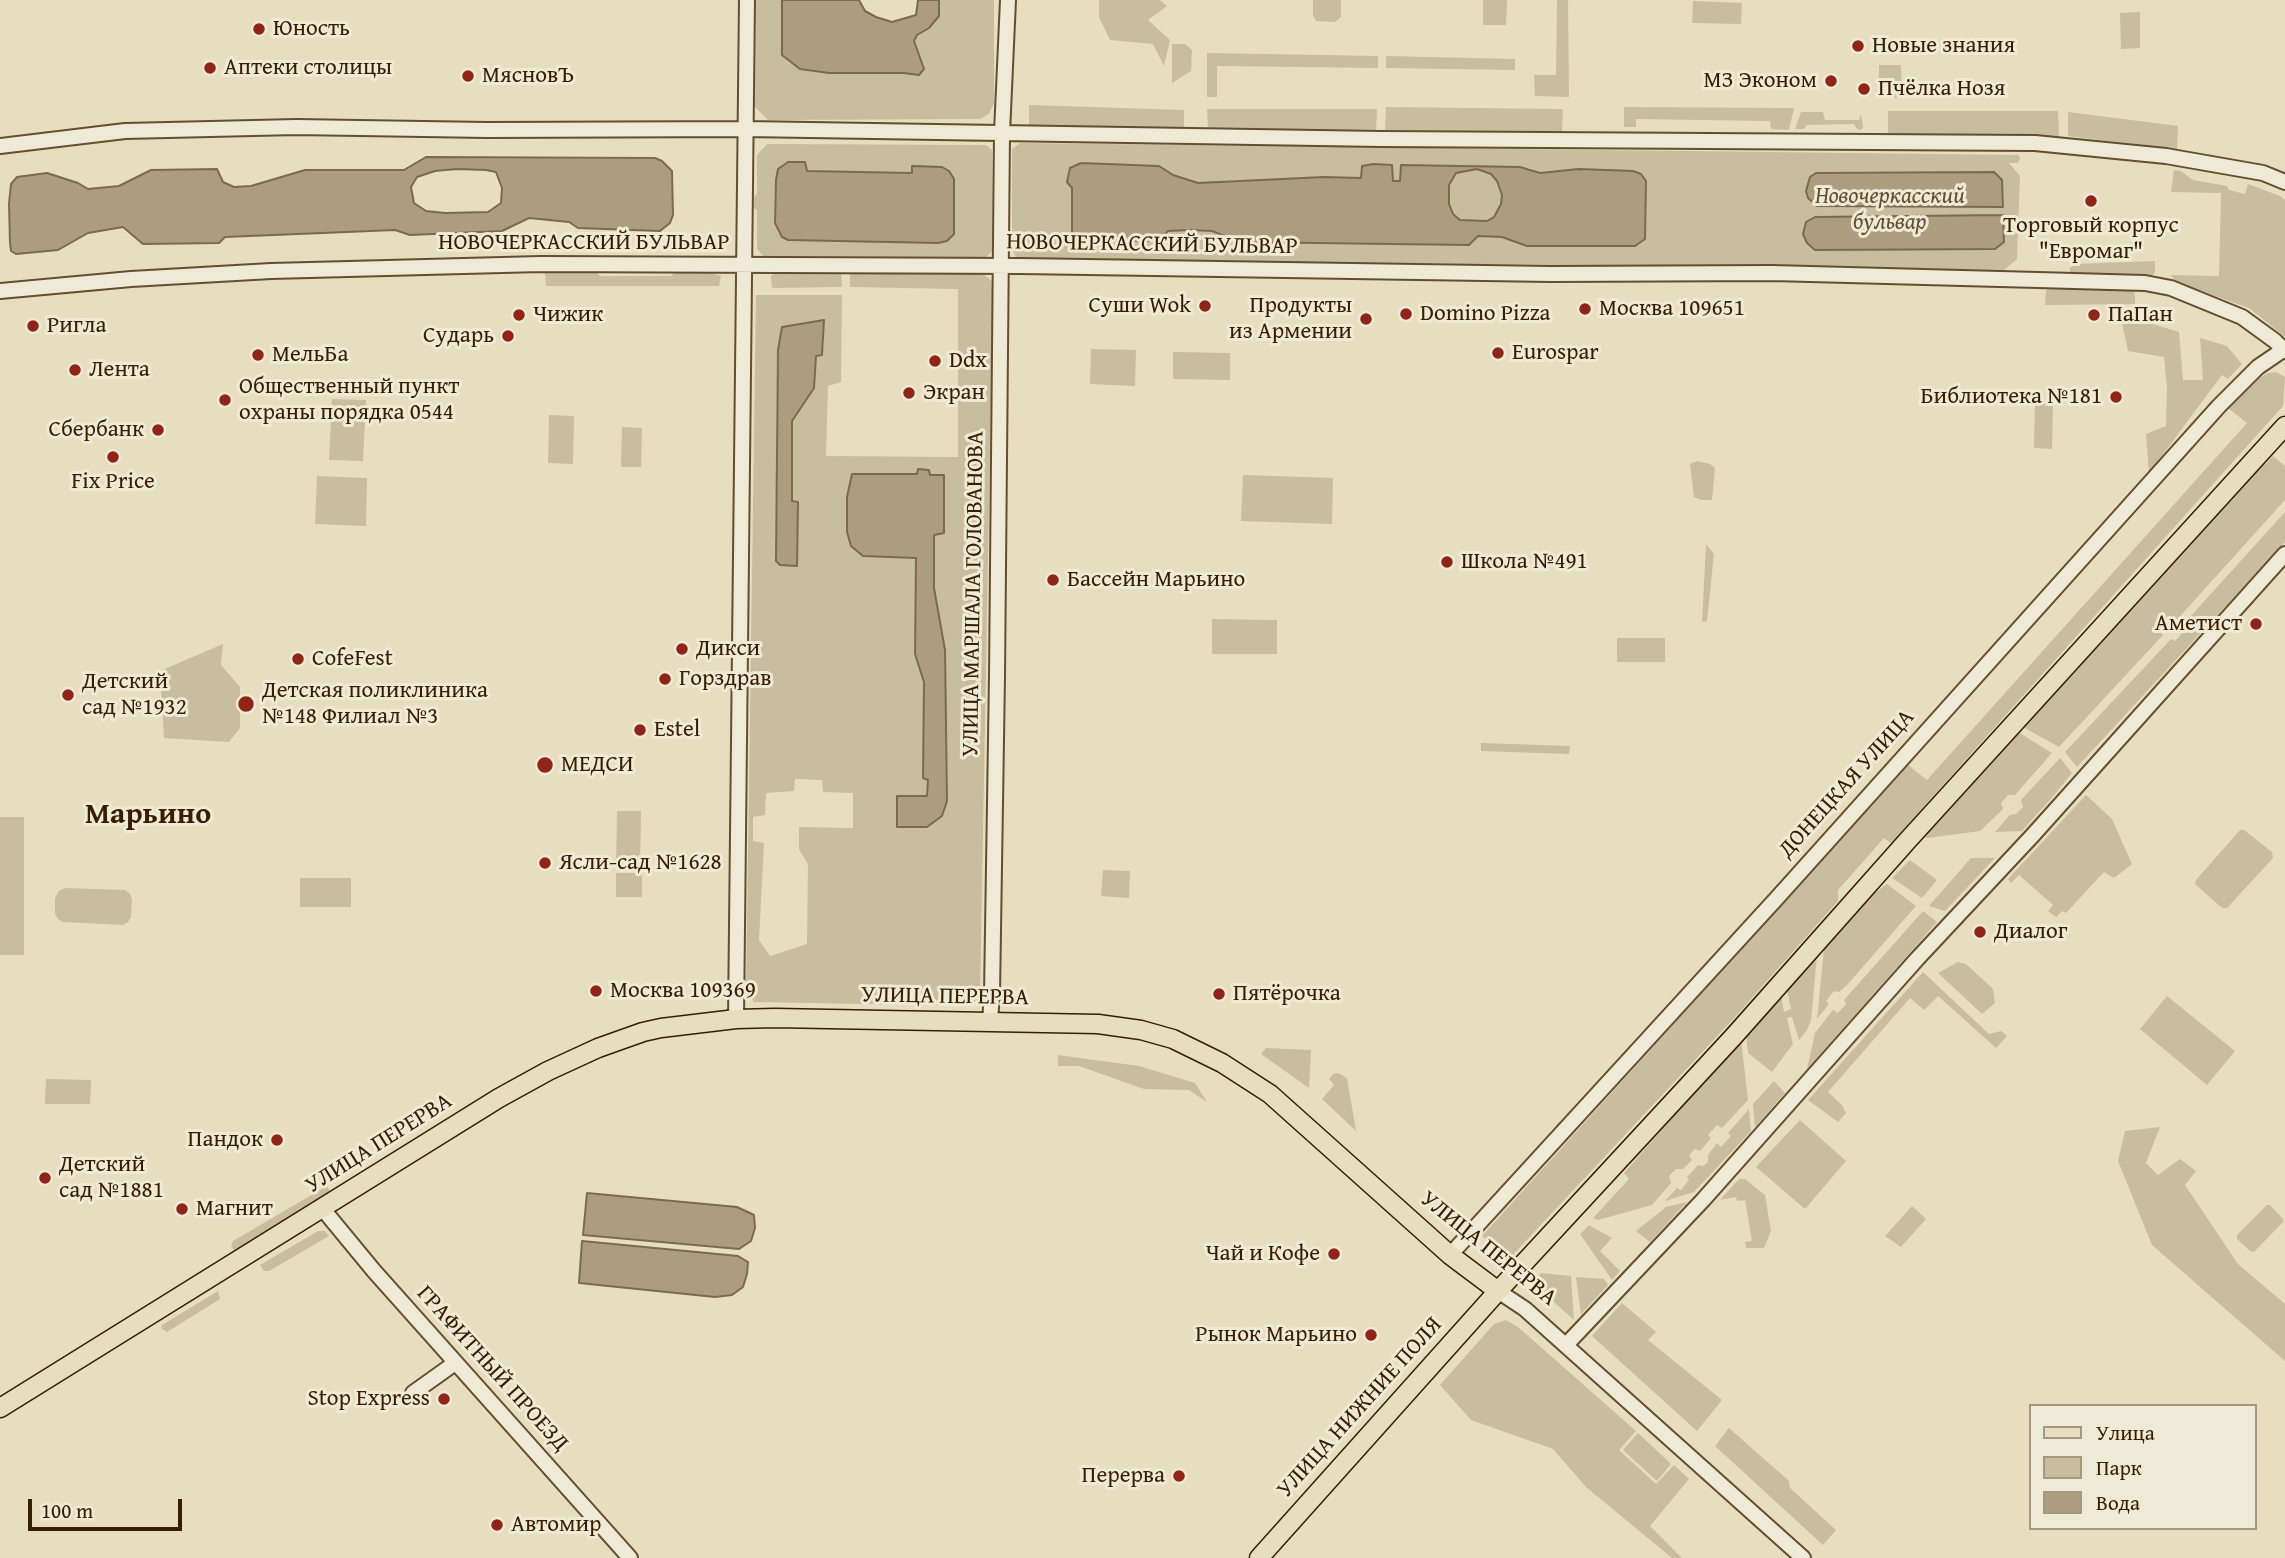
<!DOCTYPE html>
<html>
<head>
<meta charset="utf-8">
<style>
	body { margin:0 }
	#map { position:relative; width:2285px; height:1558px; overflow:hidden; background:#e7debf; font-family:"Gentium Book Plus",serif }
	canvas { display:block }
	.legend { position:absolute; left:2029px; top:1404px; width:228px; height:126px; box-sizing:border-box; background:#efead5; border:2px solid #a59880; margin:0; padding:9px 12px; list-style:none; font-size:21px; color:#371e00 }
	.legend li { display:flex; align-items:center; gap:14px; height:35px }
	.legend b { width:35px; border:2px solid #a59880 }
	.scale { position:absolute; left:28px; top:1499px; width:154px; height:32px; box-sizing:border-box; border:4px solid #371e00; border-top:0; padding-left:9px; font-size:21px; line-height:24px; white-space:nowrap; color:#371e00; -webkit-text-stroke:5px #efead5; paint-order:stroke }
</style>
</head>
<body>
<div id="map">
<canvas width="2285" height="1558"></canvas>
<ul class="legend">
<li><b style="height:9px;background:#e7debf"></b>Улица</li>
<li><b style="height:19px;background:#c9bd9f"></b>Парк</li>
<li><b style="height:19px;background:#ab9d7e"></b>Вода</li>
</ul>
<div class="scale">100 m</div>
</div>
<script>
const ctx = document.querySelector('canvas').getContext('2d');
ctx.lineJoin = 'round';
function fillPath(path, color) { ctx.fillStyle = color; ctx.fill(path, 'evenodd'); }
const toPath = rows => new Path2D(rows.map(r => 'M' + r).join(''));
function trace(path, color, width, dash) { ctx.strokeStyle = color; ctx.lineWidth = width; ctx.lineCap = dash ? 'butt' : 'round'; ctx.setLineDash(dash || []); ctx.stroke(path); }
function label(font, color, halo, rows, align = 'center') {
  ctx.font = font + ' "Gentium Book Plus",serif'; ctx.lineWidth = 6; ctx.setLineDash([]); ctx.textBaseline = 'middle'; ctx.strokeStyle = halo; ctx.fillStyle = color; for (const [text, x, y, turn = 0] of rows) {
    ctx.save(); ctx.translate(x, y); ctx.rotate((+turn || 0) * Math.PI / 180); ctx.textAlign = isNaN(turn) ? turn : align; if (halo) ctx.strokeText(text, 0, 0); ctx.fillText(text, 0, 0); ctx.restore();
  }
}
const green = toPath([
	[756,0,782,0,782,55,818,71,829,73,904,73,919,75,921,58,914,41,917,35,929,28,939,16,939,0,994,0,994,103,989,114,980,119,768,120,755,107],
	[1099,0,1160,0,1167,6,1148,20,1170,40,1164,66,1153,44,1110,40,1099,17],
	[1313,0,1341,0,1341,17,1335,22,1316,21,1313,15],
	[1483,0,1507,0,1506,25,1483,25],
	[1557,0,1568,0,1569,97,1535,96,1534,75,1556,75],
	[1693,1,1742,3,1741,24,1692,23],
	[2140,12,2140,48,2121,49,2120,13],
	[1172,44,1185,44,1192,50,1191,71,1172,83],
	[1207,53,1378,56,1378,68,1217,66,1217,97,1207,97],
	[1386,56,1515,59,1515,70,1386,68],
	[1879,65,1901,65,1902,98,1879,98],
	[1029,105,1184,110,1184,129,1029,127],
	[1386,107,1563,109,1562,132,1385,131],
	[1624,107,1794,108,1789,130,1771,129,1770,121,1636,119,1636,127,1624,127],
	[1377,109,1376,131,1208,129,1207,109],
	[1888,111,2058,111,2059,137,1888,134],
	[1801,112,1823,112,1825,120,1859,120,1861,114,1863,127,1861,130,1857,129,1854,124,1807,125,1804,129,1795,129],
	[2068,112,2178,126,2177,150,2068,136],
	[1020,143,2018,155,2020,158,2018,163,2009,163,2020,176,2017,259,2004,270,1030,259,1016,257,1012,249,1012,149],
	[1392,165,1392,181,1400,181,1401,165,1529,168,1540,173,1579,169,1593,171,1527,246,1502,237,1478,236,1469,245,1239,242,1212,231,1190,230,1168,231,1157,241,1083,240,1072,232,1072,188,1158,166,1173,175,1197,183,1324,177,1361,178],
	[767,144,986,145,992,150,993,250,982,262,765,258,757,249,757,210,754,208,754,198,757,193,757,155],
	[805,162,806,171,912,173,912,167,954,179,954,234,776,180,778,170,783,164],
	[1477,169,1491,174,1497,181,1502,195,1501,204,1494,217,1487,221,1460,220,1453,214,1449,204,1449,185,1456,173],
	[2174,170,2181,171,2193,180,2227,186,2229,190,2245,194,2248,184,2280,196,2285,200,2285,337,2249,308,2176,282,2171,275,2219,276,2221,193,2171,192],
	[2155,261,2155,272,2152,276,2070,273,2070,268,2075,264],
	[595,270,600,276,671,276,676,272,708,272,721,276,719,286,546,286,545,271],
	[841,271,842,287,772,288,771,276,776,272],
	[850,271,982,273,993,282,980,997,970,1006,754,1002,746,992,756,295,842,295,841,382,828,386,826,456,958,457,958,289,850,287],
	[782,327,824,342,822,355,816,355,814,388,792,421,792,502,780,565,776,561,778,349],
	[918,470,930,475,943,475,943,533,934,534,934,588,945,650,927,827,897,826,897,796,927,797,928,779,923,778,924,682,915,654,916,557,847,532,847,497,852,474,917,474],
	[795,779,822,780,823,792,853,793,853,828,799,827,799,849,808,864,807,944,770,956,759,940,764,843,753,841,753,817,765,815,766,793,794,791],
	[2050,286,2133,289,2135,296,2135,304,2045,305,2046,291],
	[2120,314,2179,332,2183,380,2203,380,2200,338,2227,346,2242,364,2228,379,2222,375,2149,473,2146,434,2166,426,2167,387,2164,357,2128,351],
	[1091,349,1136,350,1135,386,1090,384],
	[1173,352,1230,353,1230,380,1173,379],
	[2276,372,2285,377,2283,406,1891,843,1884,838,1838,890,1838,901,1735,1017,1510,1258,1482,1236,1908,765,1927,780,2247,423,2228,408,2261,377,2268,373],
	[332,399,366,400,363,461,329,460],
	[2035,401,2053,402,2052,449,2034,448],
	[549,415,574,416,573,464,548,463],
	[622,427,642,428,641,467,621,467],
	[2273,456,2285,466,2285,500,2173,624,2167,621,2159,631,2163,635,2059,747,2023,727,2261,461,2266,464],
	[1697,461,1710,464,1715,468,1712,500,1701,500,1694,497,1690,464],
	[1243,475,1333,478,1332,524,1241,521],
	[317,476,367,478,366,526,315,524],
	[2285,512,2285,542,2077,767,2065,752,2171,639,2175,641,2183,632,2180,628],
	[1706,544,1714,554,1707,621,1702,622],
	[1212,619,1277,620,1277,654,1212,654],
	[1617,638,1665,638,1665,662,1617,662],
	[223,644,221,665,240,687,240,728,229,742,164,738,160,671],
	[2018,732,2052,753,2015,795,2008,795,2001,803,2003,809,1980,831,1928,838,1923,837],
	[1481,743,1570,746,1569,754,1481,751],
	[2060,758,2072,773,2055,794,2022,831,1995,832,2010,815,2016,814,2023,807,2021,800],
	[2086,795,2112,819,2132,864,2114,878,2104,872,2066,913,2062,911,2056,917,2048,911,2053,905,2019,875,2011,883,2008,879],
	[617,811,641,811,640,866,616,866],
	[0,817,24,817,24,955,0,955],
	[2240,830,2244,830,2272,852,2273,858,2227,908,2222,908,2195,884,2196,880],
	[1971,858,1995,858,1945,911,1929,906],
	[1910,860,1937,880,1922,898,1892,878],
	[1103,870,1130,871,1129,898,1101,896],
	[616,873,642,873,642,897,616,897],
	[300,878,351,878,351,907,300,907],
	[1887,884,1916,906,1847,985,1839,992,1834,991,1826,1001,1829,1004,1817,1019,1824,949,1871,896],
	[65,888,125,890,130,894,132,899,131,917,128,922,123,925,63,922,58,919,55,914,55,898,59,891],
	[1923,911,1937,922,1807,1069,1815,1033,1833,1010,1838,1013,1846,1004,1844,1000],
	[1817,955,1811,1020,1807,1030,1799,1040,1792,1017,1787,1018,1793,1044,1772,1072,1748,1053,1746,1034,1781,995,1784,1012,1791,1009,1787,989],
	[1958,962,1966,964,1993,989,1995,1003,1982,1014,1938,973],
	[1923,972,1989,1034,2001,1031,2007,1036,1996,1048,1938,996,1924,1010,1910,998,1828,1092,1842,1105,1846,1113,1838,1122,1808,1100],
	[2167,996,2235,1051,2207,1085,2140,1029],
	[1741,1039,1748,1100,1722,1128,1717,1125,1708,1135,1711,1138,1700,1151,1695,1149,1689,1155,1692,1160,1683,1169,1676,1169,1669,1176,1671,1183,1652,1205,1598,1220,1593,1218,1629,1179,1624,1173],
	[1266,1048,1311,1050,1309,1088,1261,1054],
	[1058,1055,1139,1066,1195,1083,1207,1102,1189,1090,1144,1089,1079,1066,1058,1066],
	[1338,1073,1347,1078,1356,1131,1322,1099,1334,1085,1329,1079,1333,1074],
	[46,1079,91,1080,90,1104,45,1104],
	[1774,1081,1785,1093,1755,1127,1753,1104],
	[1749,1109,1751,1131,1694,1192,1665,1201,1677,1188,1681,1190,1689,1180,1687,1177,1698,1165,1703,1166,1708,1162,1708,1155,1717,1143,1721,1147,1731,1136,1728,1133],
	[1800,1120,1846,1161,1805,1209,1756,1167],
	[2160,1127,2146,1163,2158,1175,2180,1159,2196,1171,2185,1185,2238,1264,2285,1304,2285,1361,2152,1245,2118,1161,2125,1131],
	[1739,1179,1745,1179,1765,1195,1771,1231,1764,1248,1746,1248,1745,1242,1752,1241,1745,1200,1737,1201,1736,1197,1720,1200],
	[327,1186,331,1193,236,1253,231,1246,233,1241],
	[1687,1202,1650,1242,1636,1231,1666,1207],
	[2267,1205,2270,1205,2283,1219,2283,1222,2254,1252,2250,1251,2237,1239,2237,1235],
	[1912,1206,1926,1219,1901,1247,1885,1236],
	[1589,1225,1612,1238,1600,1251,1620,1271,1612,1280,1580,1234],
	[318,1231,325,1231,329,1236,269,1271,264,1271,260,1265],
	[1541,1273,1571,1276,1574,1320,1533,1283],
	[1576,1277,1604,1279,1608,1285,1581,1314],
	[218,1291,220,1299,167,1332,161,1328,162,1325],
	[1622,1303,1656,1332,1648,1340,1722,1400,1697,1431,1592,1336],
	[1506,1320,1518,1327,1636,1431,1619,1450,1656,1484,1674,1465,1689,1479,1650,1526,1682,1558,1672,1558,1586,1487,1553,1449,1471,1420,1440,1385,1494,1324],
	[1729,1428,1789,1481,1790,1488,1836,1530,1823,1545,1715,1446],
	[1638,1433,1671,1464,1657,1481,1623,1450]
]);
const water = toPath([
	[782,0,859,0,865,11,876,17,892,22,916,15,918,0,939,0,939,16,929,28,917,35,914,41,924,69,919,75,904,73,829,73,800,69,782,55,782,0],
	[426,157,655,158,662,161,672,171,673,215,670,223,660,231,578,228,569,222,529,218,502,231,410,235,395,230,225,237,219,243,143,244,123,227,88,233,58,250,16,254,11,251,10,243,9,204,11,184,17,177,47,173,78,183,88,189,119,186,151,170,217,169,223,182,234,187,251,186,305,170,404,170,426,157],
	[457,169,486,170,496,172,502,188,501,203,488,212,445,213,426,211,414,203,411,187,417,177,435,171,457,169],
	[788,162,805,162,807,171,912,173,912,166,942,167,949,171,954,179,954,234,947,241,938,243,788,240,782,237,775,223,776,180,778,169,788,162],
	[1081,163,1159,166,1173,175,1198,183,1324,177,1361,178,1362,166,1373,164,1392,165,1393,181,1400,181,1401,165,1520,167,1540,173,1579,169,1633,171,1641,174,1646,181,1645,239,1635,246,1527,246,1502,237,1478,236,1469,245,1239,242,1212,231,1190,230,1168,231,1157,241,1083,240,1072,232,1072,188,1067,182,1070,168,1081,163],
	[1477,169,1491,174,1497,181,1502,195,1501,204,1494,217,1487,221,1460,220,1453,214,1449,204,1449,185,1456,173,1477,169],
	[1994,172,2002,180,2003,207,1817,206,1808,198,1806,191,1810,177,1816,173,1994,172],
	[2003,215,2004,242,1995,249,1815,250,1807,243,1803,234,1806,222,1815,217,2003,215],
	[824,320,822,355,816,356,814,388,792,421,792,501,798,502,797,566,780,565,776,561,778,350,782,327,824,320],
	[918,469,929,470,930,475,944,475,944,533,934,535,934,588,945,650,947,801,942,816,927,827,897,827,897,796,927,796,928,780,923,778,924,682,915,654,916,558,863,556,851,546,847,532,847,497,852,474,917,474,918,469],
	[587,1193,737,1207,754,1215,755,1228,751,1241,739,1249,583,1235,587,1193],
	[582,1241,738,1256,748,1262,747,1274,743,1287,732,1295,715,1297,579,1283,582,1241]
]);
const minor = toPath([
	[0,146,125,131,296,127,487,130,746,129,1381,139,2035,143,2166,156,2263,173,2285,182],
	[0,291,131,279,271,271,541,264,1020,266,1551,274,1772,273,2038,280,2145,283,2171,288,2242,317,2275,341,2285,351],
	[736,1019,747,0],
	[990,1021,992,994,997,676,1002,133,1008,0],
	[322,1208,374,1271,630,1558],
	[1450,1255,1777,898,2219,406,2258,367,2283,350],
	[1498,1291,1525,1309,1803,1558],
	[1566,1345,1703,1200,1917,959,2033,835,2285,554],
	[413,1393,455,1363]
]);
const major = toPath([
	[0,1408,499,1098,548,1071,598,1048,643,1032,661,1028,736,1019,775,1018,1098,1024,1141,1030,1173,1039,1222,1063,1270,1094,1450,1255,1498,1291],
	[1259,1558,1498,1291,1734,1036,1908,840,2285,426]
]);
const markers = [
	[259,29,7,"#8f2418"],
	[1858,46,7,"#8f2418"],
	[210,68,7,"#8f2418"],
	[468,76,7,"#8f2418"],
	[1831,81,7,"#8f2418"],
	[1864,89,7,"#8f2418"],
	[2091,201,7,"#8f2418"],
	[1205,306,7,"#8f2418"],
	[1585,309,7,"#8f2418"],
	[1406,314,7,"#8f2418"],
	[519,315,7,"#8f2418"],
	[2094,315,7,"#8f2418"],
	[1366,319,7,"#8f2418"],
	[33,326,7,"#8f2418"],
	[508,336,7,"#8f2418"],
	[1498,353,7,"#8f2418"],
	[258,355,7,"#8f2418"],
	[935,361,7,"#8f2418"],
	[75,370,7,"#8f2418"],
	[909,393,7,"#8f2418"],
	[2116,397,7,"#8f2418"],
	[225,400,7,"#8f2418"],
	[158,430,7,"#8f2418"],
	[113,457,7,"#8f2418"],
	[1447,562,7,"#8f2418"],
	[1053,580,7,"#8f2418"],
	[2256,624,7,"#8f2418"],
	[682,649,7,"#8f2418"],
	[298,659,7,"#8f2418"],
	[665,679,7,"#8f2418"],
	[68,695,7,"#8f2418"],
	[246,704,9,"#8f2418"],
	[640,730,7,"#8f2418"],
	[545,765,9,"#8f2418"],
	[545,863,7,"#8f2418"],
	[1980,932,7,"#8f2418"],
	[596,991,7,"#8f2418"],
	[1219,994,7,"#8f2418"],
	[277,1140,7,"#8f2418"],
	[45,1178,7,"#8f2418"],
	[182,1209,7,"#8f2418"],
	[1334,1254,7,"#8f2418"],
	[1371,1335,7,"#8f2418"],
	[444,1399,7,"#8f2418"],
	[1179,1476,7,"#8f2418"],
	[497,1525,7,"#8f2418"]
];
const poiNames = [
	["Юность",273,29],
	["Новые знания",1872,46],
	["Аптеки столицы",224,68],
	["МясновЪ",482,76],
	["МЗ Эконом",1817,81,"right"],
	["Пчёлка Нозя",1878,89],
	["Торговый корпус",2091,226,"center"],
	["\"Евромаг\"",2091,252,"center"],
	["Суши Wok",1191,306,"right"],
	["Продукты",1352,306,"right"],
	["из Армении",1352,332,"right"],
	["Москва 109651",1599,309],
	["Domino Pizza",1420,314],
	["Чижик",533,315],
	["ПаПан",2108,315],
	["Ригла",47,326],
	["Сударь",494,336,"right"],
	["Eurospar",1512,353],
	["МельБа",272,355],
	["Ddx",949,361],
	["Лента",89,370],
	["Общественный пункт",239,387],
	["охраны порядка 0544",239,413],
	["Экран",923,393],
	["Библиотека №181",2102,397,"right"],
	["Сбербанк",144,430,"right"],
	["Fix Price",113,482,"center"],
	["Школа №491",1461,562],
	["Бассейн Марьино",1067,580],
	["Аметист",2242,624,"right"],
	["Дикси",696,649],
	["CofeFest",312,659],
	["Горздрав",679,679],
	["Детский",82,682],
	["сад №1932",82,708],
	["Детская поликлиника",262,691],
	["№148 Филиал №3",262,717],
	["Estel",654,730],
	["МЕДСИ",561,765],
	["Ясли-сад №1628",559,863],
	["Диалог",1994,932],
	["Москва 109369",610,991],
	["Пятёрочка",1233,994],
	["Пандок",263,1140,"right"],
	["Детский",59,1165],
	["сад №1881",59,1191],
	["Магнит",196,1209],
	["Чай и Кофе",1320,1254,"right"],
	["Рынок Марьино",1357,1335,"right"],
	["Stop Express",430,1399,"right"],
	["Перерва",1165,1476,"right"],
	["Автомир",511,1525]
];
const parkNames = [
	["Новочеркасский",1890,197],
	["бульвар",1890,223]
];
const streetNames = [
	["НОВОЧЕРКАССКИЙ БУЛЬВАР",584,243],
	["НОВОЧЕРКАССКИЙ БУЛЬВАР",1152,245,1],
	["УЛИЦА МАРШАЛА ГОЛОВАНОВА",974,594,-89],
	["ДОНЕЦКАЯ УЛИЦА",1847,784,-48],
	["УЛИЦА ПЕРЕРВА",945,997,1],
	["УЛИЦА ПЕРЕРВА",379,1144,-32],
	["УЛИЦА ПЕРЕРВА",1488,1249,39],
	["ГРАФИТНЫЙ ПРОЕЗД",492,1369,48],
	["УЛИЦА НИЖНИЕ ПОЛЯ",1360,1408,-48]
];
const districtNames = [
	["Марьино",148,815]
];
fillPath(green, '#c9bd9f');
fillPath(water, '#ab9d7e');
trace(water, '#7d6a4c', 2);
trace(minor, '#634e30', 18);
trace(major, '#371e00', 21);
trace(minor, '#efead5', 14);
trace(major, '#e7debf', 18);
for (const [x, y, r, color] of markers) { const dot = new Path2D(); dot.arc(x, y, r, 0, 2 * Math.PI); ctx.fillStyle = color; ctx.fill(dot); trace(dot, '#efead5', 2.5); }
label('23px', '#371e00', '#efead5', poiNames, 'left');
label('italic 23px', '#634e30', '#efead5', parkNames);
label('23px', '#371e00', '#efead5', streetNames);
label('bold 30px', '#371e00', '#efead5', districtNames);
</script>
</body>
</html>
